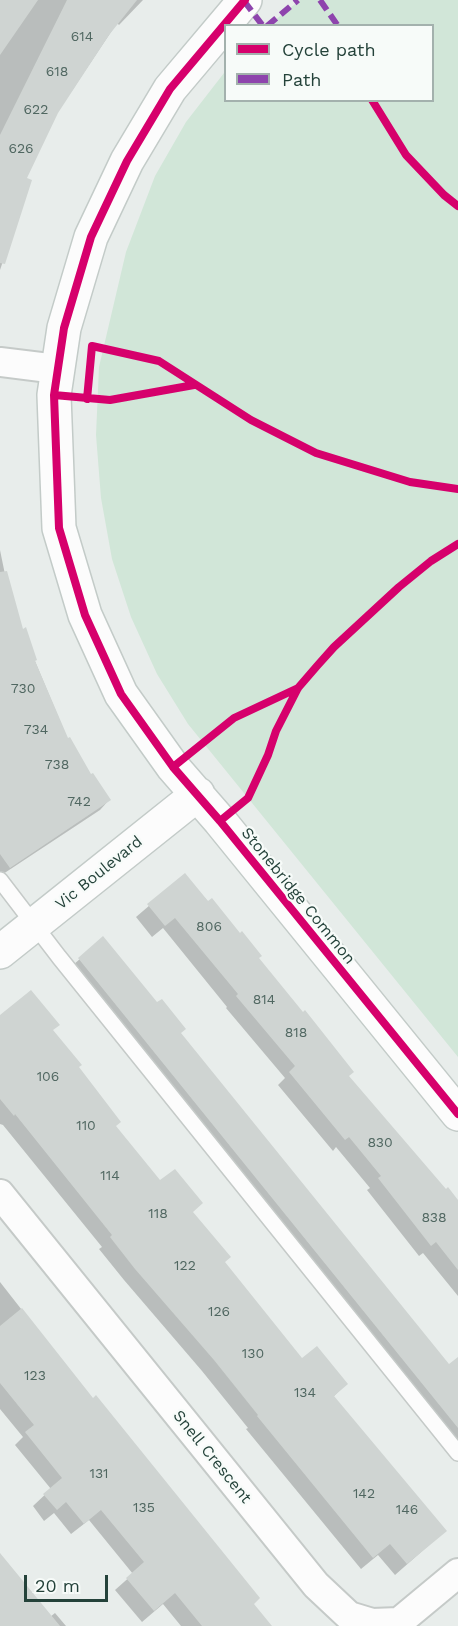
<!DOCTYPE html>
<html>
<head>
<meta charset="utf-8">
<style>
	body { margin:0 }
	#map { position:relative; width:458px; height:1626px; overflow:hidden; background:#e8edeb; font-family:"Work Sans",sans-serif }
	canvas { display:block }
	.legend { position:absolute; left:224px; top:24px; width:210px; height:78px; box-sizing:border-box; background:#f7fbf9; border:2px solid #a3b1ad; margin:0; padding:8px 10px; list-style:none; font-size:18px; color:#24423a }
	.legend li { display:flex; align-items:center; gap:12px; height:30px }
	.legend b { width:30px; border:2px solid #a3b1ad }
	.scale { position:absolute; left:24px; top:1575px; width:84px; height:27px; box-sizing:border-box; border:3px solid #24423a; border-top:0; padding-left:8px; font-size:18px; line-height:21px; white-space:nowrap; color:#24423a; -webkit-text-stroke:4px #f7fbf9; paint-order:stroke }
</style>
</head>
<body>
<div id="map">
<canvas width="458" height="1626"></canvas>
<ul class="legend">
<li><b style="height:8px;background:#d6006c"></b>Cycle path</li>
<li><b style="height:8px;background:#8e44ad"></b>Path</li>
</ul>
<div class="scale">20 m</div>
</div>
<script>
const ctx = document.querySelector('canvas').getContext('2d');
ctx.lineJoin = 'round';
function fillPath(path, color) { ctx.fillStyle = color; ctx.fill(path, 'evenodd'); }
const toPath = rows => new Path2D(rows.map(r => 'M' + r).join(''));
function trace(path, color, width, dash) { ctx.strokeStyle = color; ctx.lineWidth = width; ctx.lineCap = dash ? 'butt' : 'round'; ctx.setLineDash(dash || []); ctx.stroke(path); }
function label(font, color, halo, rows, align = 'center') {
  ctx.font = font + ' "Work Sans",sans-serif'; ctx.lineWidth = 4.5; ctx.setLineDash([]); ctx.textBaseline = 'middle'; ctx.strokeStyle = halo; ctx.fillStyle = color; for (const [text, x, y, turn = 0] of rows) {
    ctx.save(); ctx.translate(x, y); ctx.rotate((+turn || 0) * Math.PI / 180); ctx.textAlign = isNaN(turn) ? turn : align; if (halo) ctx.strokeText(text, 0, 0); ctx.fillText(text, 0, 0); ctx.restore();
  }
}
const green = toPath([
	[300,0,458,0,458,1057,188,724,157,674,131,617,112,559,101,498,96,435,99,367,126,252,155,176,186,122,224,73,225,71,225,100,432,100,432,26,269,25]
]);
const shadow = toPath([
	[0,0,143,0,119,25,117,23,57,113,25,179,30,181,0,270],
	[0,550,9,594,22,630,68,740,90,776,109,800,100,810,0,876],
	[185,875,257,958,348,1076,446,1191,458,1202,458,1296,423,1253,419,1256,367,1190,370,1188,336,1147,333,1151,278,1085,285,1078,226,1008,227,1007,163,928,152,937,136,917],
	[103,939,449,1366,458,1374,458,1440,73,965],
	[0,1017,51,1031,114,1127,160,1182,192,1212,223,1263,301,1360,346,1384,333,1397,445,1531,395,1575,378,1555,361,1569,246,1429,248,1428,202,1371,124,1280,99,1249,102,1247,3,1125,0,1124],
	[0,1282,252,1604,270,1626,181,1626,163,1604,142,1622,115,1590,133,1574,89,1520,71,1534,54,1513,44,1521,33,1506,51,1489,15,1445,23,1437,0,1409],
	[0,1554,50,1617,55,1613,66,1626,0,1626]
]);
const building = toPath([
	[0,0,38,0,0,55],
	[67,0,137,0,109,35,58,113,27,178,32,180,5,264,0,263,0,135],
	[7,571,23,629,26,627,37,660,35,661,68,738,70,737,91,774,93,773,111,800,10,868,0,854,0,572],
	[185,873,208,901,212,898,240,933,242,931,262,956,259,958,303,1012,305,1010,354,1072,349,1076,446,1189,448,1187,458,1200,458,1270,436,1242,431,1246,378,1178,381,1176,349,1137,345,1140,289,1072,295,1066,236,996,238,994,175,918,165,926,147,904],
	[103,936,157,1002,162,999,186,1029,181,1033,449,1364,458,1357,458,1428,78,958],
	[31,990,60,1025,53,1030,82,1065,79,1067,121,1122,116,1126,160,1180,175,1169,203,1203,193,1212,231,1257,225,1262,302,1358,317,1346,348,1384,334,1396,447,1531,407,1564,390,1544,373,1558,257,1416,258,1415,214,1360,135,1269,110,1237,112,1235,15,1114,14,1116,0,1099,0,1015],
	[22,1308,93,1398,96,1395,260,1598,254,1604,272,1626,202,1626,175,1593,154,1611,126,1578,144,1562,101,1510,84,1524,66,1502,57,1510,43,1494,62,1478,25,1432,34,1425,0,1383,0,1326],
	[0,1553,60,1626,0,1626]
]);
const lane = toPath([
	[0,880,59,957,458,1453]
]);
const street = toPath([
	[0,362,57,369],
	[0,1194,316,1585,349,1616,372,1623,399,1622,458,1573]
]);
const secondary = toPath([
	[245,0,170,89,127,161,91,237,64,328,54,395,59,528,85,615,121,694,173,767,220,821,458,1114],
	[0,952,198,794]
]);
const quiet = toPath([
	[320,0,338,26],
	[244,1,263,26],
	[267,26,298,0]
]);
const cycleway = toPath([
	[245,0,170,89,127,161,91,237,64,328,54,395,59,528,85,615,121,694,173,767,220,821,458,1114],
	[372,100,406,155,444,195,458,206],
	[54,395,110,400,194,385],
	[87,399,92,346,159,361,251,420,316,453,410,482,458,489],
	[173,767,234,718,298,688],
	[220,821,248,798,268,755,276,731,298,688,317,666,334,647,399,587,431,561,458,544]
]);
const numberNames = [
	["614",82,37],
	["618",57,72],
	["622",36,110],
	["626",21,149],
	["730",23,689],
	["734",36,730],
	["738",57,765],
	["742",79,802],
	["806",209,927],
	["814",264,1000],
	["818",296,1033],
	["106",48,1077],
	["110",86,1126],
	["830",380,1143],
	["114",110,1176],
	["118",158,1214],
	["838",434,1218],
	["122",185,1266],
	["126",219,1312],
	["130",253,1354],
	["123",35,1376],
	["134",305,1393],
	["131",99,1474],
	["142",364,1494],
	["135",144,1508],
	["146",407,1510]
];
const streetNames = [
	["Vic Boulevard",99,873,-39],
	["Stonebridge Common",298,896,51],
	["Snell Crescent",212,1457,51]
];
fillPath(green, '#d1e6d8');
fillPath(shadow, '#0003');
fillPath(building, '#cfd4d2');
trace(lane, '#c5cac8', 18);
trace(street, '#c5cac8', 32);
trace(secondary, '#c3cbc8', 36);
trace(lane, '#fcfcfc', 15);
trace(street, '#fcfcfc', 28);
trace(secondary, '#fcfcfc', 33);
trace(quiet, '#8e44ad', 6, [12, 6]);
trace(cycleway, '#d6006c', 8);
label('14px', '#506761', null, numberNames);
label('16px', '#24423a', '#f7fbf9', streetNames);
</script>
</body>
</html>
